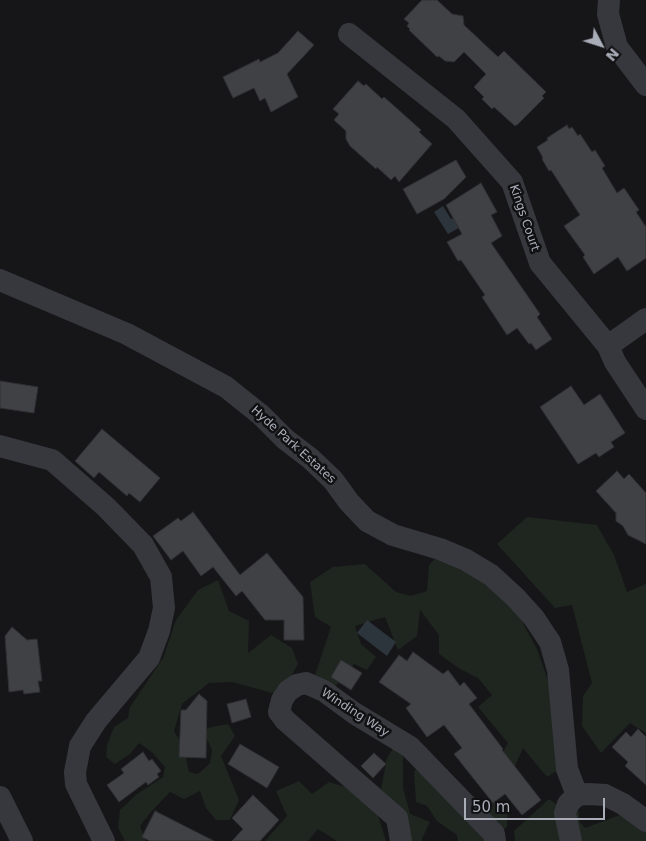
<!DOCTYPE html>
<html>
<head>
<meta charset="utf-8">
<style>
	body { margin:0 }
	#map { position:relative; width:646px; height:841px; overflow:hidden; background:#161618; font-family:"DejaVu Sans",sans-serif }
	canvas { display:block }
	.north { position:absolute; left:576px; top:20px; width:50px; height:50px; -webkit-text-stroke:4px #111113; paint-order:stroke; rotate:130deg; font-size:14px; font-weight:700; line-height:20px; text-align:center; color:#a8adb8 }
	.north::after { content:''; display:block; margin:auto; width:18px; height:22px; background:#a8adb8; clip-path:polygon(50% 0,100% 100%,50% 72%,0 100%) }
	.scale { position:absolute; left:464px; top:798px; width:141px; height:22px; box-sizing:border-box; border:2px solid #a8adb8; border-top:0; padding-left:6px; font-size:15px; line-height:18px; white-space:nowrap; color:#a8adb8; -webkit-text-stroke:4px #111113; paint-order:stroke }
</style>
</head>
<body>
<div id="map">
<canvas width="646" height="841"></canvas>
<div class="north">N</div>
<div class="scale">50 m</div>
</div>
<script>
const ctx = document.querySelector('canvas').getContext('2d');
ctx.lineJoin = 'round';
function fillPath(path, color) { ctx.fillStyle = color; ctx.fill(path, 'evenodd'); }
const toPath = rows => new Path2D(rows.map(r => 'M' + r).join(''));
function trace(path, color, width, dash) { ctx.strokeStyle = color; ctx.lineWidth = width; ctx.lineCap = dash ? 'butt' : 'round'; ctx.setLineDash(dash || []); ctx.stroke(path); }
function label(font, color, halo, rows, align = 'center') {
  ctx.font = font + ' "DejaVu Sans",sans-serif'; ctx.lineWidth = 5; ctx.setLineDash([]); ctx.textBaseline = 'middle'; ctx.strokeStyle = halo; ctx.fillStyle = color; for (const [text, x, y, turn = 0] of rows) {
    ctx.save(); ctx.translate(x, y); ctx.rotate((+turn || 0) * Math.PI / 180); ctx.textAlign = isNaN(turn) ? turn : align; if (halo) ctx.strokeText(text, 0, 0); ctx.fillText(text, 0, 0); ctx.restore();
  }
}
const green = toPath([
	[527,517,597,525,614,555,627,592,646,584,646,733,630,723,601,753,582,726,583,696,592,683,572,605,555,608,497,544],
	[435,559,487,581,517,612,537,649,549,683,558,770,547,777,523,748,511,775,499,759,508,743,478,707,492,695,478,678,460,669,439,654,439,635,420,610,417,636,398,650,385,617,355,626,361,644,376,657,367,670,354,664,333,689,315,675,331,627,315,617,310,582,333,567,365,564,396,592,410,596,427,591,429,565],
	[218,580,229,611,249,621,248,653,271,635,292,648,298,664,290,678,276,694,232,682,209,683,182,704,174,731,184,748,189,772,198,774,210,763,212,750,203,731,211,727,228,724,235,736,221,756,239,800,230,820,216,820,206,808,200,791,184,799,170,792,149,814,140,826,146,841,125,841,118,828,120,810,137,794,163,777,165,767,153,753,139,743,130,754,115,764,106,757,107,745,114,727,128,718,130,707,163,658,176,620,198,590],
	[394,747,403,751,403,788,410,814,430,822,421,841,411,841,381,789,387,758],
	[420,766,483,808,484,798,508,804,507,827,490,839,490,841,458,841,457,835,437,821,427,806,416,802,414,771],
	[299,781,312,794,329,782,352,789,377,812,386,841,337,841,318,829,308,841,265,841,287,816,276,791],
	[549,799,556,804,556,816,578,807,580,822,585,828,625,813,646,816,646,841,515,841,514,831]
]);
const water = toPath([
	[443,206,451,219,469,209,475,219,448,234,434,212],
	[367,620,396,642,387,656,357,633]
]);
const building = toPath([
	[422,0,437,0,452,14,463,16,464,25,498,57,504,51,546,92,542,96,544,98,518,124,515,126,494,107,492,109,482,99,484,97,474,87,486,74,464,52,454,62,445,61,439,56,437,57,409,30,410,29,407,26,409,23,404,19,422,0],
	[298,31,314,45,287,74,298,97,271,112,265,98,260,101,254,88,233,98,223,77,259,59,260,62,278,53,298,31],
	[358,81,364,86,366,84,382,99,384,97,421,130,419,132,432,144,399,182,395,176,391,180,377,167,376,169,350,146,346,139,346,131,334,120,339,114,333,109,358,81],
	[567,125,569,129,572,127,578,136,580,134,592,152,595,150,605,166,602,168,617,193,624,188,639,210,636,212,646,227,646,258,627,271,618,257,594,274,583,257,585,255,564,226,580,215,551,170,549,171,542,159,543,158,537,147,548,140,547,138,567,125],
	[456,160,466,177,444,199,417,214,403,189,456,160],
	[481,183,497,212,491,215,502,236,491,243,540,314,537,317,552,339,536,350,531,343,529,344,517,328,507,335,482,297,485,295,461,260,458,261,447,242,462,234,446,205,481,183],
	[0,381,38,387,34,413,0,408,0,381],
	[571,386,584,405,600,394,625,433,611,442,614,447,599,457,596,453,578,464,540,407,571,386],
	[102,429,160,478,140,502,129,493,127,496,99,472,94,478,75,461,102,429],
	[617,471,624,479,629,474,646,493,646,544,628,535,623,526,616,521,616,513,596,491,617,471],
	[193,512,240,575,267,553,303,597,304,640,284,640,284,620,265,620,242,591,236,596,213,567,201,576,183,551,171,560,153,536,178,518,181,521,193,512],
	[12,627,27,640,37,639,42,681,38,681,40,692,24,694,23,690,9,692,5,636,12,627],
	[413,652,443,674,448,670,460,686,464,682,477,698,469,704,503,749,502,750,541,800,522,815,505,794,493,803,454,754,462,748,444,725,427,737,406,708,411,704,379,682,399,655,407,661,413,652],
	[341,660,362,673,351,690,331,677,341,660],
	[199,694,207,701,206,758,179,757,181,710,186,710,199,694],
	[246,699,251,717,232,723,227,704,246,699],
	[638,729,646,737,646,785,625,766,628,762,612,747,626,732,631,737,638,729],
	[240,744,279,767,267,788,228,764,240,744],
	[143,752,149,761,152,759,161,771,157,774,159,777,148,785,146,782,119,802,107,785,124,773,121,769,143,752],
	[374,753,386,764,373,778,361,766,374,753],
	[253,795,279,820,260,841,232,841,243,829,232,818,253,795],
	[155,811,214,841,150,841,142,837,155,811]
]);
const minor = toPath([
	[609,0,608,14,617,47,646,85],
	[349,34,456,119,512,182,540,263,608,346,615,362,646,409],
	[0,280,127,334,226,387,261,415,285,439,311,459,333,480,349,502,367,521,393,535,440,549,466,560,491,575,516,598,534,618,550,642,558,670,567,769,577,795],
	[608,346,646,319],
	[0,446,52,460,106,507,143,545,161,577,164,608,159,631,149,658,96,721,80,746,75,772,76,784,104,841],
	[0,797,22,841],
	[401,841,397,818,285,720,279,712,282,700,288,691,297,685,306,683,324,691,354,713,410,747,494,834,495,841],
	[571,841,565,813,568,804,577,795,589,794,605,795,623,804,646,821]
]);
const streetNames = [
	["Kings Court",524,218,71],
	["Hyde Park Estates",293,445,42],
	["Winding Way",355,713,33]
];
fillPath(green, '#1e261f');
fillPath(water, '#2c353c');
fillPath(building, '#404145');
trace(building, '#303034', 1);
trace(minor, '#37383d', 22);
label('12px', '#a8adb8', '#111113', streetNames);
</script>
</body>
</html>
